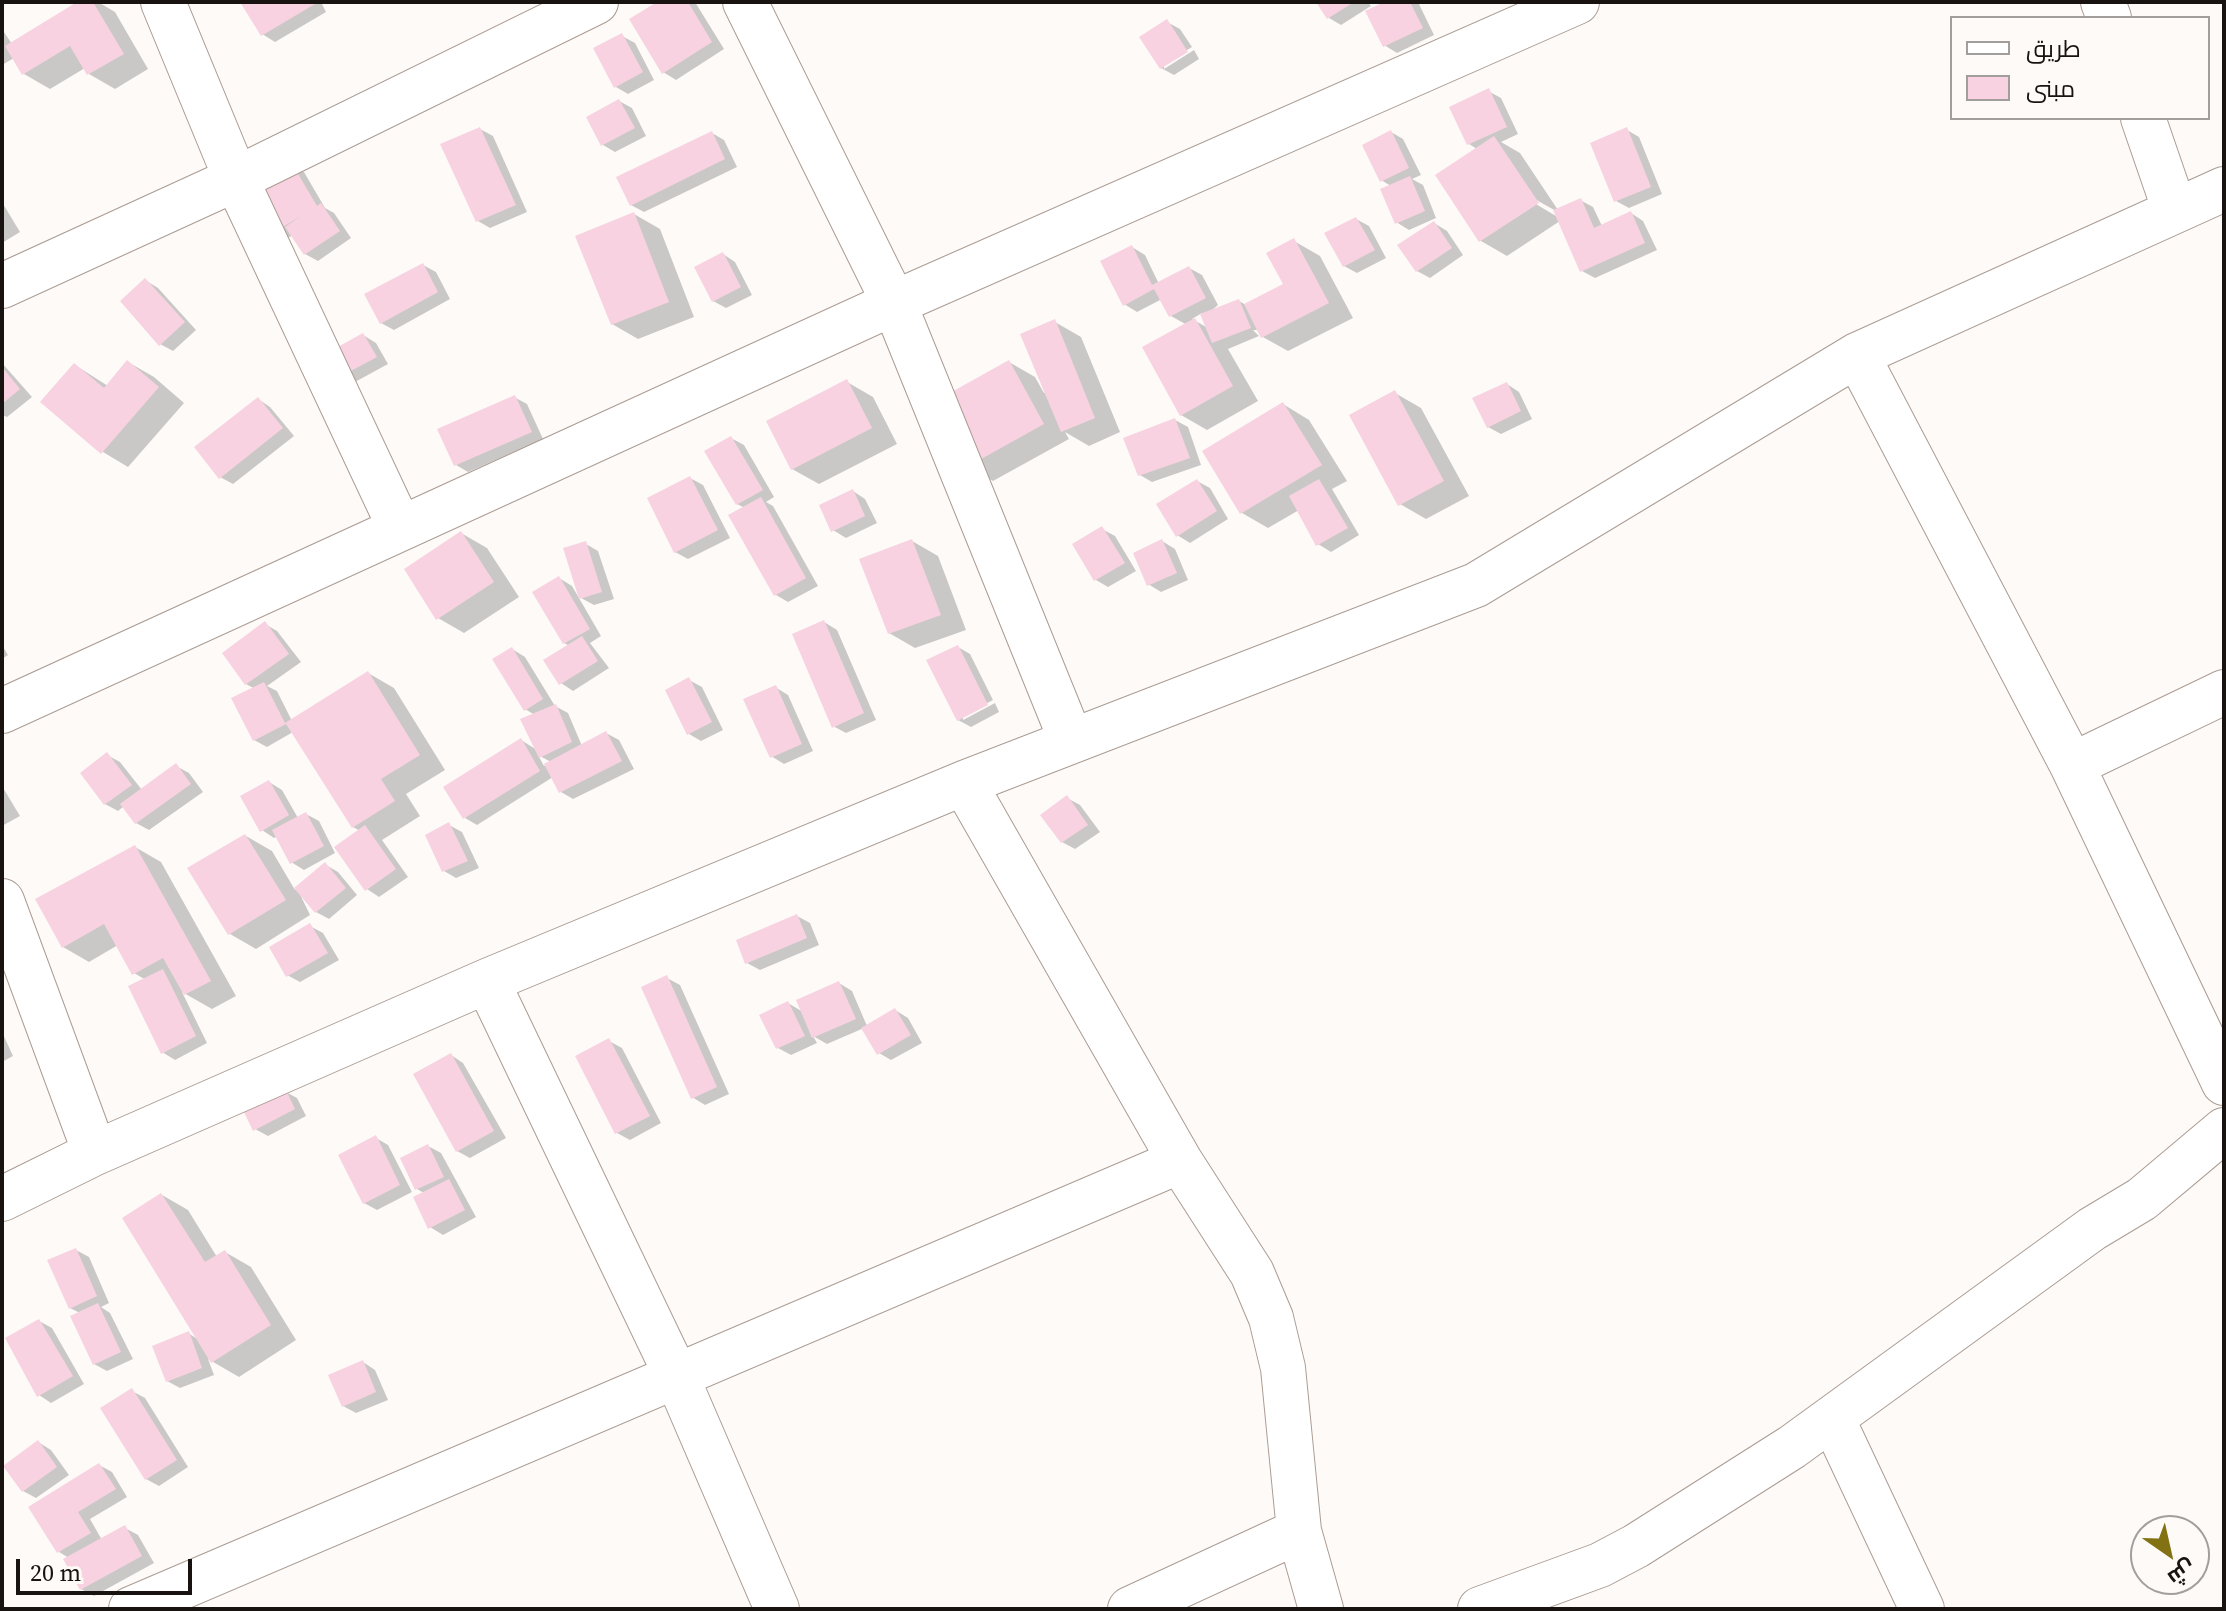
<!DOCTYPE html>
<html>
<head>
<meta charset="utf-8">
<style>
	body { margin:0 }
	#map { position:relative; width:2226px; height:1611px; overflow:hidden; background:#fdfaf8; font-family:"Source Serif 4",Cairo,serif }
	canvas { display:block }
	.frame { position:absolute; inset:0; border:4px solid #181310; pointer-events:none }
	.legend { position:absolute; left:1950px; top:16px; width:260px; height:104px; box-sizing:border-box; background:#fdfaf8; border:2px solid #a19e9b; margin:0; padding:10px 14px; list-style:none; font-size:24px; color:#181310 }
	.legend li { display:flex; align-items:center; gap:16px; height:40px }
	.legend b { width:40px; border:2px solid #a19e9b }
	.north { position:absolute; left:2130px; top:1515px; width:80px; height:80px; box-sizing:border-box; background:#fdfaf8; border:2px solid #a19e9b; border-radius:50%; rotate:146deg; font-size:22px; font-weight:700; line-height:32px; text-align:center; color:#181310 }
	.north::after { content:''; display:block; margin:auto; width:28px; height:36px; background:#837213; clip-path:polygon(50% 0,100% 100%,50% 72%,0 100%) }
	.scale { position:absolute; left:16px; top:1559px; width:176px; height:36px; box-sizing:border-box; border:4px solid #181310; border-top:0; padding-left:10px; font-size:24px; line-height:28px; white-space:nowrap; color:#181310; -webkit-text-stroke:6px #fdfaf8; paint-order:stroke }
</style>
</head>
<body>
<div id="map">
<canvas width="2226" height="1611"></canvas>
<div class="frame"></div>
<ul class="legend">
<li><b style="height:10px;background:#fff"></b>طريق</li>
<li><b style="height:22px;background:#f8d2e1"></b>مبنى</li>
</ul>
<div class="north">ش</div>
<div class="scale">20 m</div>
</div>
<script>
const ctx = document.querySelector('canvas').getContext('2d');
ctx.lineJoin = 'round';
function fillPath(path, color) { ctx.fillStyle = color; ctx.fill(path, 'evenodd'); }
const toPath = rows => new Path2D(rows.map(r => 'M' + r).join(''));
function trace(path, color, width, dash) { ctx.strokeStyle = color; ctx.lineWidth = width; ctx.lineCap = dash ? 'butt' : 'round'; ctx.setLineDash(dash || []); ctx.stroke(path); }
const shadow = toPath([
	[81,2,98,2,115,12,148,69,115,89,89,74,85,68,50,89,24,74,14,58,2,65,2,29,12,44],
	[243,2,321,2,326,12,275,42,262,34],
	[661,2,695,2,724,49,676,80,663,72],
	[1318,2,1368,2,1371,6,1341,25,1329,18],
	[1388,2,1418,2,1434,35,1397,53,1384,45],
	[1167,22,1180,29,1192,47,1164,64,1164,69,1194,50,1199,59,1174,75,1161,68],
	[622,36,635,43,654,80,628,94,616,87],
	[1488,91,1501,98,1518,134,1501,142,1520,153,1558,210,1580,200,1593,207,1602,226,1631,213,1643,221,1657,250,1595,278,1582,271,1560,221,1507,256,1481,241,1477,149,1469,144],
	[1531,197,1556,211,1556,216,1529,200],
	[619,101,632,108,646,136,615,152,603,145],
	[480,129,493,136,527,212,490,228,478,221],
	[1627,130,1639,137,1662,194,1629,208,1616,201],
	[1391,132,1403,139,1421,175,1412,179,1423,185,1436,218,1409,230,1396,222,1391,186,1381,180],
	[712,133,724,140,737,167,644,212,631,205],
	[291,164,304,172,325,208,334,213,351,238,318,261,305,254,293,235,273,247],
	[2,202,20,232,2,243],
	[634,214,660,229,694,317,638,339,612,324],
	[1356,219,1369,226,1386,258,1357,273,1344,266],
	[1434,223,1447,231,1463,255,1430,278,1417,271],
	[1294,241,1320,256,1353,318,1288,351,1261,336,1260,330,1253,330,1259,336,1228,349,1258,401,1207,430,1181,415,1187,325,1171,316,1162,299,1137,312,1124,304,1132,247,1145,255,1159,284,1189,268,1202,275,1218,305,1210,312,1239,301,1246,305,1286,285],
	[1202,313,1208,328,1192,319],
	[723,254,735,262,752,295,726,308,713,301],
	[423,265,436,272,450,299,394,330,381,323],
	[145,280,158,288,196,330,173,351,160,344],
	[1055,322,1081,337,1120,432,1089,446,1065,432,1069,439,993,481,967,466,1009,362,1035,377,1044,393,1047,392],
	[363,335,376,343,388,364,344,388],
	[128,362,154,377,184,403,128,467,103,452,43,402,75,365,108,386],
	[2,363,32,397,7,417,2,415],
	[847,382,873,397,897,444,819,484,792,469],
	[1507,384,1519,392,1532,419,1501,434,1488,427],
	[1395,393,1421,408,1469,496,1426,519,1400,504],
	[514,397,527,404,543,439,468,472,456,465],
	[258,399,270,407,294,436,233,484,220,477],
	[1283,404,1309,420,1347,481,1332,489,1359,535,1331,552,1318,544,1299,510,1268,528,1242,513,1205,451],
	[1175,420,1188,427,1201,465,1152,482,1140,475],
	[731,438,744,445,774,497,766,502,773,506,818,586,788,602,776,595,745,508,737,504],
	[690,478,703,485,730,538,688,559,675,552],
	[1197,481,1210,488,1228,519,1190,543,1177,535],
	[853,491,865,499,877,523,846,538,833,530],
	[1102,529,1115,536,1136,571,1108,587,1096,580],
	[461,533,487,548,519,597,464,633,438,618],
	[912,541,938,556,966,630,915,648,889,633],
	[1162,541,1175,549,1188,580,1161,592,1148,584],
	[586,544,598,551,614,599,594,605,581,598],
	[559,578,572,586,601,636,590,643,609,668,573,691,561,683,570,646,564,643],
	[824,622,837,630,876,720,846,733,833,726],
	[265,624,277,631,301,662,267,686,277,691,292,721,368,673,394,688,445,770,406,794,420,816,382,840,408,877,379,897,367,889,360,831,353,827,293,732,267,747,254,740,255,689,246,684],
	[2,645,8,655,2,659],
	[958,647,970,654,993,700,963,716,963,720,995,703,999,712,971,727,958,720],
	[512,649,525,657,555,706,568,713,582,746,606,733,619,740,634,769,573,799,561,792,553,777,477,825,465,818,521,740,537,750,535,715,525,709],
	[538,755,551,762,544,766],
	[689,680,702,687,723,730,701,741,689,734],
	[775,687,788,695,813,751,784,764,771,756],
	[107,755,120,762,142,790,176,766,189,773,203,792,149,830,136,823,124,806,118,811,105,804],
	[269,782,282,790,298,818,306,814,319,821,335,853,304,870,291,862,278,836,274,838,262,830],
	[2,786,20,816,2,826],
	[1067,798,1080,805,1100,832,1075,849,1062,842],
	[449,825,462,832,479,868,456,878,444,871],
	[246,836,272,851,295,890,326,865,338,872,357,895,329,919,316,912,298,890,310,915,256,949,230,934],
	[135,847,161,862,236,996,212,1009,182,992,207,1043,175,1060,162,1052,146,980,134,973,118,945,89,962,63,947],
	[797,916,810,923,819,945,760,970,747,963],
	[310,926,323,933,339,960,300,982,287,975],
	[667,978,680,985,729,1094,705,1105,692,1097],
	[839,983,852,991,867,1026,895,1010,908,1018,922,1043,891,1060,879,1053,864,1028,827,1044,813,1036,817,1043,791,1055,778,1048,788,1003,803,1012],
	[2,1032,13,1056,2,1062],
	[609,1041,622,1048,661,1123,630,1140,617,1133],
	[451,1055,463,1063,506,1138,470,1158,457,1151],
	[284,1091,297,1098,306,1116,268,1136,255,1129],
	[376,1138,388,1145,412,1192,377,1210,364,1203],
	[428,1146,441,1153,476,1217,443,1235,430,1227,424,1193,417,1189],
	[162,1195,188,1210,217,1257,225,1252,251,1267,296,1340,239,1377,208,1359,214,1375,180,1388,167,1381,188,1333,199,1340],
	[76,1250,89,1257,109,1303,101,1307,110,1313,133,1359,107,1371,94,1364,80,1313,70,1308],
	[39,1321,52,1328,84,1384,51,1403,39,1395],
	[363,1362,375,1370,388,1400,356,1413,343,1406],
	[132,1391,145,1398,188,1467,159,1486,146,1479],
	[38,1442,51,1450,69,1475,36,1498,23,1491],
	[99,1465,112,1472,127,1497,90,1519,102,1540,125,1528,138,1535,154,1563,94,1596,81,1589,69,1558,59,1552]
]);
const building = toPath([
	[77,2,93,2,124,54,87,75,70,46,22,75,5,46],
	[240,2,314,2,315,4,261,36],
	[657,2,688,2,712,42,662,74,629,19],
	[1316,2,1354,2,1327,19],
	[1384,2,1410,2,1423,28,1383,47,1365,11],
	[1167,19,1188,52,1160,69,1139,37],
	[622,33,643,72,614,88,593,48],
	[1489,88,1507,127,1467,145,1449,107],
	[619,99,635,128,601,146,586,117],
	[480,127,516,205,476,222,440,144],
	[1627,127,1651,187,1614,202,1590,143],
	[1391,130,1409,168,1380,182,1362,145],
	[712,131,725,159,630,206,616,177],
	[1494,136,1539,203,1479,242,1435,175],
	[291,162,317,206,321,203,340,231,304,255,285,227,301,216,259,241,233,199],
	[1410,176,1425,211,1395,224,1380,189],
	[1581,198,1594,228,1631,211,1645,243,1580,272,1553,210],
	[634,212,669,302,611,325,575,236],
	[1356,217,1375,250,1343,267,1324,233],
	[1434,221,1452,248,1416,272,1397,245],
	[1294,238,1329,303,1261,338,1244,304,1283,284,1266,253],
	[1132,245,1152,285,1189,266,1206,298,1169,317,1154,289,1123,306,1100,261],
	[723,252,741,287,712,302,694,267],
	[423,263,438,292,380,324,364,294],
	[145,278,185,322,159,346,120,301],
	[1239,299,1251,328,1212,343,1200,314],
	[1195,318,1233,386,1180,416,1142,347],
	[1055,319,1095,418,1061,432,1020,334],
	[363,333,377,357,330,382,316,359],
	[127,360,159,387,101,454,40,402,74,363,104,388],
	[1009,360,1044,424,965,468,930,404],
	[2,367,20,389,2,404],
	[847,379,872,428,791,470,766,421],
	[1507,382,1521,411,1487,428,1472,398],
	[1395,390,1444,481,1398,506,1349,415],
	[515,395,532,432,454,466,437,429],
	[258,397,283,428,219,479,194,447],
	[1283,402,1322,465,1240,514,1202,451],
	[1175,418,1190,458,1138,476,1123,438],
	[731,436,763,490,736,505,704,451],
	[690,476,718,530,674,553,647,498],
	[1197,479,1217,511,1176,537,1156,504],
	[1319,479,1348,528,1316,546,1289,496],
	[853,489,865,516,831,532,819,505],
	[761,497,806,578,774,596,728,515],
	[1102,526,1125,563,1094,581,1072,544],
	[461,531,494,582,436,620,404,569],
	[912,539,941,615,888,634,859,559],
	[1162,539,1177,573,1147,586,1133,553],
	[586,541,602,592,579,599,563,548],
	[559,576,590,629,563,644,532,592],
	[824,620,864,713,832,728,792,634],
	[265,621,289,654,245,685,222,653],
	[582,636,598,661,559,685,543,660],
	[958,645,988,705,957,721,926,660],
	[512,647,543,699,524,711,492,659],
	[368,671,420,755,381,779,395,801,352,828,286,724,253,741,231,698,264,682,285,723],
	[689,677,712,722,687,735,665,690],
	[776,685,802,744,770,758,743,699],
	[556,704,572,742,539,758,520,719],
	[606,731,622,761,559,793,544,764],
	[521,738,540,771,463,819,443,787],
	[107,752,132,785,104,805,80,773],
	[176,763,191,784,135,824,120,804],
	[269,780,289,815,260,832,240,796],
	[1067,795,1088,825,1061,843,1040,815],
	[306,812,324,846,290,864,272,830],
	[449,822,468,861,442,872,425,835],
	[365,825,396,869,365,891,334,847],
	[245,834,286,900,228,935,187,868],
	[135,845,211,981,184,995,163,958,132,975,104,924,62,948,35,899],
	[325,862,346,888,315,913,294,888],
	[797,914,807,938,745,964,736,940],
	[310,923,328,953,286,977,269,947],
	[163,969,196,1036,161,1054,128,986],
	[667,975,717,1087,691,1099,641,987],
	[839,981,856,1019,812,1038,796,1000],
	[788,1001,805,1036,776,1049,759,1015],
	[895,1008,911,1035,877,1055,861,1028],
	[609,1038,650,1116,615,1134,575,1056],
	[451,1053,494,1131,456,1152,413,1074],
	[285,1088,295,1109,253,1131,243,1110],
	[376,1135,400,1185,363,1204,338,1155],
	[428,1144,444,1177,415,1190,400,1158],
	[449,1179,465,1210,428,1229,413,1197],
	[161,1193,205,1262,225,1250,271,1325,211,1363,122,1218],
	[76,1248,97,1296,69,1309,47,1260],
	[98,1303,121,1352,93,1365,70,1316],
	[39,1319,73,1376,37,1397,5,1338],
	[189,1331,202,1368,166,1382,152,1346],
	[363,1360,376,1392,342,1407,328,1375],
	[132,1388,177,1460,145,1480,100,1408],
	[38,1440,57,1467,22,1492,3,1466],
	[99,1463,116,1489,78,1512,91,1533,57,1553,28,1507],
	[125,1525,142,1556,80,1590,63,1559]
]);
const minor = toPath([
	[163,2,236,179,400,528],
	[745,2,894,303,1071,740],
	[2103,2,2109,18],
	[2143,118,2175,211],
	[2,286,236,179,596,2],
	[1857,355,2072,765,2224,1083],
	[2,711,894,303,1577,2],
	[2072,765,2224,692],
	[964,783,1180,1161,1252,1273,1271,1318,1283,1368,1299,1531,1321,1609],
	[2,901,95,1153],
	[487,981,676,1375,777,1609],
	[2,1199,95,1153,487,981,964,783,1476,585,1857,355,2224,189],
	[1833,1420,1922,1609],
	[131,1609,1180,1161],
	[1130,1609,1299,1531],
	[1480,1609,1600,1565,1636,1546,1792,1447,2092,1229,2142,1199,2224,1130]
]);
fillPath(shadow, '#0003');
fillPath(building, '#f8d2e1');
trace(minor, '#ab9c93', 46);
trace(minor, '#fff', 44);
</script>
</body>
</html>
